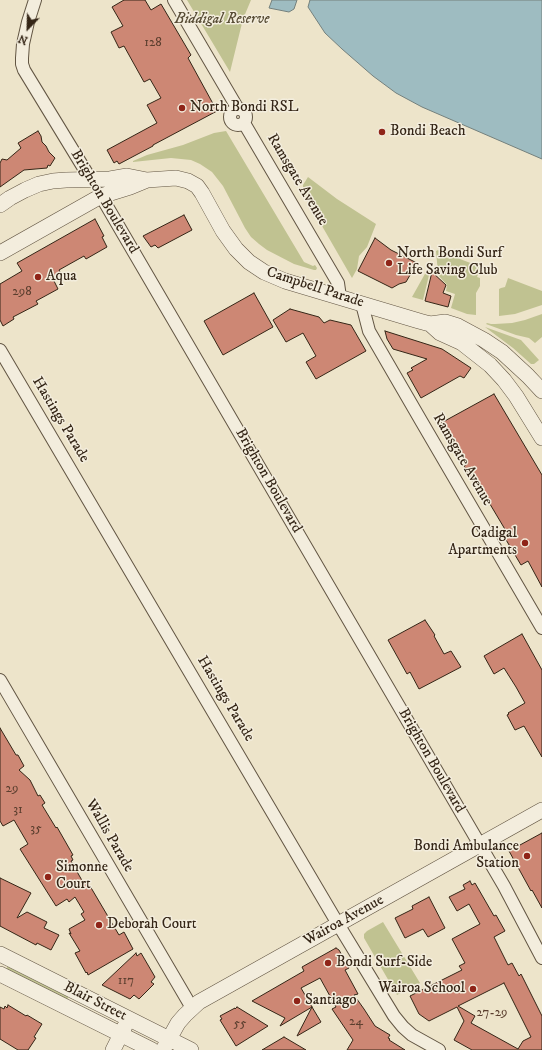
<!DOCTYPE html>
<html>
<head>
<meta charset="utf-8">
<style>
	body { margin:0 }
	#map { position:relative; width:542px; height:1050px; overflow:hidden; background:#ede4ca; font-family:"IM FELL DW Pica",serif }
	canvas { display:block }
	.north { position:absolute; left:8px; top:8px; width:40px; height:40px; -webkit-text-stroke:3px #f3eddd; paint-order:stroke; rotate:203deg; font-size:11px; font-weight:700; line-height:16px; text-align:center; color:#342516 }
	.north::after { content:''; display:block; margin:auto; width:14px; height:18px; background:#342516; clip-path:polygon(50% 0,100% 100%,50% 72%,0 100%) }
</style>
</head>
<body>
<div id="map">
<canvas width="542" height="1050"></canvas>
<div class="north">N</div>
</div>
<script>
const ctx = document.querySelector('canvas').getContext('2d');
ctx.lineJoin = 'round';
function fillPath(path, color) { ctx.fillStyle = color; ctx.fill(path, 'evenodd'); }
const toPath = rows => new Path2D(rows.map(r => 'M' + r).join(''));
function trace(path, color, width, dash) { ctx.strokeStyle = color; ctx.lineWidth = width; ctx.lineCap = dash ? 'butt' : 'round'; ctx.setLineDash(dash || []); ctx.stroke(path); }
function label(font, color, halo, rows, align = 'center') {
  ctx.font = font + ' "IM FELL DW Pica",serif'; ctx.lineWidth = 3; ctx.setLineDash([]); ctx.textBaseline = 'middle'; ctx.strokeStyle = halo; ctx.fillStyle = color; for (const [text, x, y, turn = 0] of rows) {
    ctx.save(); ctx.translate(x, y); ctx.rotate((+turn || 0) * Math.PI / 180); ctx.textAlign = isNaN(turn) ? turn : align; if (halo) ctx.strokeText(text, 0, 0); ctx.fillText(text, 0, 0); ctx.restore();
  }
}
const green = toPath([
	[187,0,251,0,243,19,230,72],
	[226,131,304,262,313,266,315,265,317,268,316,270,314,270,294,264,267,250,259,244,251,237,245,228,223,186,212,172,200,164,191,160,171,158,133,162,133,161,147,155,183,145,214,133],
	[308,177,337,199,376,224,367,247,359,256,357,269,352,278,303,193,303,185],
	[438,250,441,252,440,255,450,259,452,256,481,267,477,277,480,278,480,286,476,293,476,315,467,314,451,308,455,294,446,291,447,285,439,276,438,273,436,251],
	[429,262,430,262,429,275,423,300,412,297,426,272],
	[508,278,542,291,542,305,515,314,499,316,499,289,501,288,505,287],
	[542,314,542,337,535,343,529,338,516,335,486,324,487,323,491,324,495,324,512,323,525,320],
	[485,327,521,340,539,360,534,364,531,364,513,348],
	[383,922,420,983,397,995,364,938,364,934,367,931],
	[9,963,69,996,67,1000,5,972]
]);
const water = toPath([
	[272,0,297,0,294,9,289,12,269,8,272,0],
	[310,0,542,0,542,159,422,107,396,93,373,76,342,49,325,33,308,7,310,0]
]);
const building = toPath([
	[124,0,145,0,151,10,161,4,191,55,188,58,217,111,153,145,153,146,119,164,117,161,114,163,107,150,157,123,147,105,161,98,150,79,144,82,124,46,119,48,111,32,123,26,112,7,124,0],
	[38,131,41,136,42,142,46,146,49,152,55,158,50,166,48,165,47,168,24,170,0,187,0,163,2,159,7,160,21,148,18,143,38,131],
	[184,215,192,230,158,248,155,245,151,247,143,236,184,215],
	[95,219,104,236,102,237,107,247,86,259,84,256,59,270,62,276,54,281,58,289,36,301,38,304,13,317,14,319,3,326,0,320,0,284,22,271,17,263,95,219],
	[375,238,391,250,417,263,406,282,399,284,392,288,358,271,375,238],
	[432,272,446,285,443,293,451,296,448,307,425,301,432,272],
	[254,293,273,327,223,355,204,321,254,293],
	[290,309,319,317,324,323,330,320,351,325,366,351,316,379,306,362,316,356,303,333,286,342,273,320,290,309],
	[385,331,442,349,471,368,464,378,460,376,421,398,407,373,413,370,411,368,427,359,393,349,387,339,385,331],
	[494,394,542,475,542,587,528,561,521,565,502,533,506,531,481,489,478,490,464,466,467,464,455,445,454,446,441,423,494,394],
	[425,620,435,635,434,636,444,654,451,651,461,667,419,689,410,672,407,674,388,640,425,620],
	[522,634,542,670,542,757,524,726,515,730,507,715,509,714,508,713,525,703,516,687,504,668,494,674,484,656,522,634],
	[0,728,16,755,18,755,24,766,19,770,30,780,38,796,40,795,45,803,42,805,56,828,57,827,73,855,71,856,73,860,71,861,84,884,86,882,89,887,90,886,119,935,124,932,133,949,88,975,87,972,86,973,75,953,80,951,69,933,71,934,69,929,85,920,81,914,84,912,75,897,69,902,67,899,56,906,20,849,28,844,14,820,3,826,0,821,0,728],
	[542,833,542,908,532,890,531,891,509,851,542,833],
	[0,878,31,893,17,918,27,912,47,922,44,928,59,935,51,950,37,943,36,945,0,926,0,878],
	[470,881,472,885,475,883,494,916,496,915,505,931,494,937,508,965,512,963,519,976,521,974,542,1016,542,1050,472,1050,454,1040,464,1021,457,1007,429,1021,419,1014,410,996,462,970,459,966,465,963,452,939,480,924,469,904,457,911,449,897,465,889,463,885,470,881],
	[504,983,531,1037,523,1041,518,1049,471,1023,475,1016,458,1006,504,983],
	[429,897,445,928,428,937,423,929,405,938,395,918,413,909,412,906,429,897],
	[336,948,339,950,349,968,345,970,358,994,354,995,364,1009,375,1026,390,1035,388,1038,390,1039,389,1040,405,1050,347,1050,353,1040,332,1009,336,1007,320,978,301,988,312,1007,280,1026,285,1018,252,1001,304,971,302,967,336,948],
	[136,953,137,956,141,953,155,977,151,982,154,984,139,999,134,995,130,999,102,985,136,953],
	[8,1005,26,1016,27,1015,42,1024,34,1037,36,1038,28,1050,18,1050,0,1039,0,1007,4,1009,5,1006,7,1008,8,1005],
	[237,1007,268,1026,236,1046,220,1020,222,1019,220,1016,235,1008,235,1009,237,1007],
	[312,1007,321,1022,297,1036,312,1007],
	[284,1037,306,1050,262,1050,284,1037]
]);
const minor = toPath([
	[35,0,28,22,23,44,22,58,22,64,24,70,91,180],
	[174,0,238,109],
	'230 117a8 8 0 1 1 16 0a8 8 0 1 1-16 0Z',
	[244,123,338,283,340,297],
	[101,196,480,845,504,886,542,958],
	[362,304,369,331,420,419,542,628],
	[0,350,338,924,394,1016,403,1027,412,1035,439,1050],
	[0,680,192,1008]
]);
const tertiary = toPath([
	[0,205,10,198,25,190,39,184,53,181,66,180,110,179,127,176,147,180,176,178,188,181,197,186,202,193,223,231,236,249,249,262,264,272,285,281,419,321,430,324,445,322,458,326,484,340,502,352,528,376,542,391],
	[0,253,101,196,130,187,147,180],
	[430,324,440,333,462,343,490,365,504,380,516,396,542,438],
	[0,954,191,1050],
	[0,974,152,1050],
	[113,1050,125,1026],
	[163,1050,178,1023,185,1015,199,1002,542,810]
]);
const markers = [
	[182,108,4,"#8f2418"],
	[382,132,4,"#8f2418"],
	[389,263,4,"#8f2418"],
	[38,277,4,"#8f2418"],
	[525,543,4,"#8f2418"],
	[527,856,4,"#8f2418"],
	[48,877,4,"#8f2418"],
	[99,925,4,"#8f2418"],
	[328,963,4,"#8f2418"],
	[473,989,4,"#8f2418"],
	[297,1001,4,"#8f2418"]
];
const numberNames = [
	["128",153,43],
	["298",22,292],
	["29",12,789],
	["31",18,810],
	["35",36,829],
	["117",126,981],
	["27-29",492,1013],
	["24",356,1022],
	["55",240,1024]
];
const parkNames = [
	["Biddigal Reserve",222,20]
];
const poiNames = [
	["North Bondi RSL",190,108],
	["Bondi Beach",390,132],
	["North Bondi Surf",397,254],
	["Life Saving Club",397,271],
	["Aqua",46,277],
	["Cadigal",517,534,"right"],
	["Apartments",517,551,"right"],
	["Bondi Ambulance",519,847,"right"],
	["Station",519,864,"right"],
	["Simonne",56,868],
	["Court",56,885],
	["Deborah Court",107,925],
	["Bondi Surf-Side",336,963],
	["Wairoa School",465,989,"right"],
	["Santiago",305,1001]
];
const streetNames = [
	["Ramsgate Avenue",297,180,59],
	["Brighton Boulevard",104,202,59],
	["Campbell Parade",315,288,18],
	["Hastings Parade",60,420,59],
	["Ramsgate Avenue",462,460,60],
	["Brighton Boulevard",268,481,60],
	["Hastings Parade",225,699,59],
	["Brighton Boulevard",431,761,60],
	["Wallis Parade",109,836,60],
	["Wairoa Avenue",344,921,-29],
	["Blair Street",95,1002,27]
];
fillPath(green, '#c0c291');
fillPath(water, '#9ebcc1');
trace(water, '#74807d', 1);
fillPath(building, '#cd8774');
trace(building, '#342516', 1);
trace(minor, '#625543', 14);
trace(tertiary, '#625543', 16);
trace(minor, '#f3eddd', 12);
trace(tertiary, '#f3eddd', 15);
for (const [x, y, r, color] of markers) { const dot = new Path2D(); dot.arc(x, y, r, 0, 2 * Math.PI); ctx.fillStyle = color; ctx.fill(dot); trace(dot, '#f3eddd', 1.5); }
label('13px', '#5a3e2e', null, numberNames);
label('italic 15px', '#574c35', '#f3eddd', parkNames);
label('15px', '#342516', '#f3eddd', poiNames, 'left');
label('15px', '#342516', '#f3eddd', streetNames);
</script>
</body>
</html>
